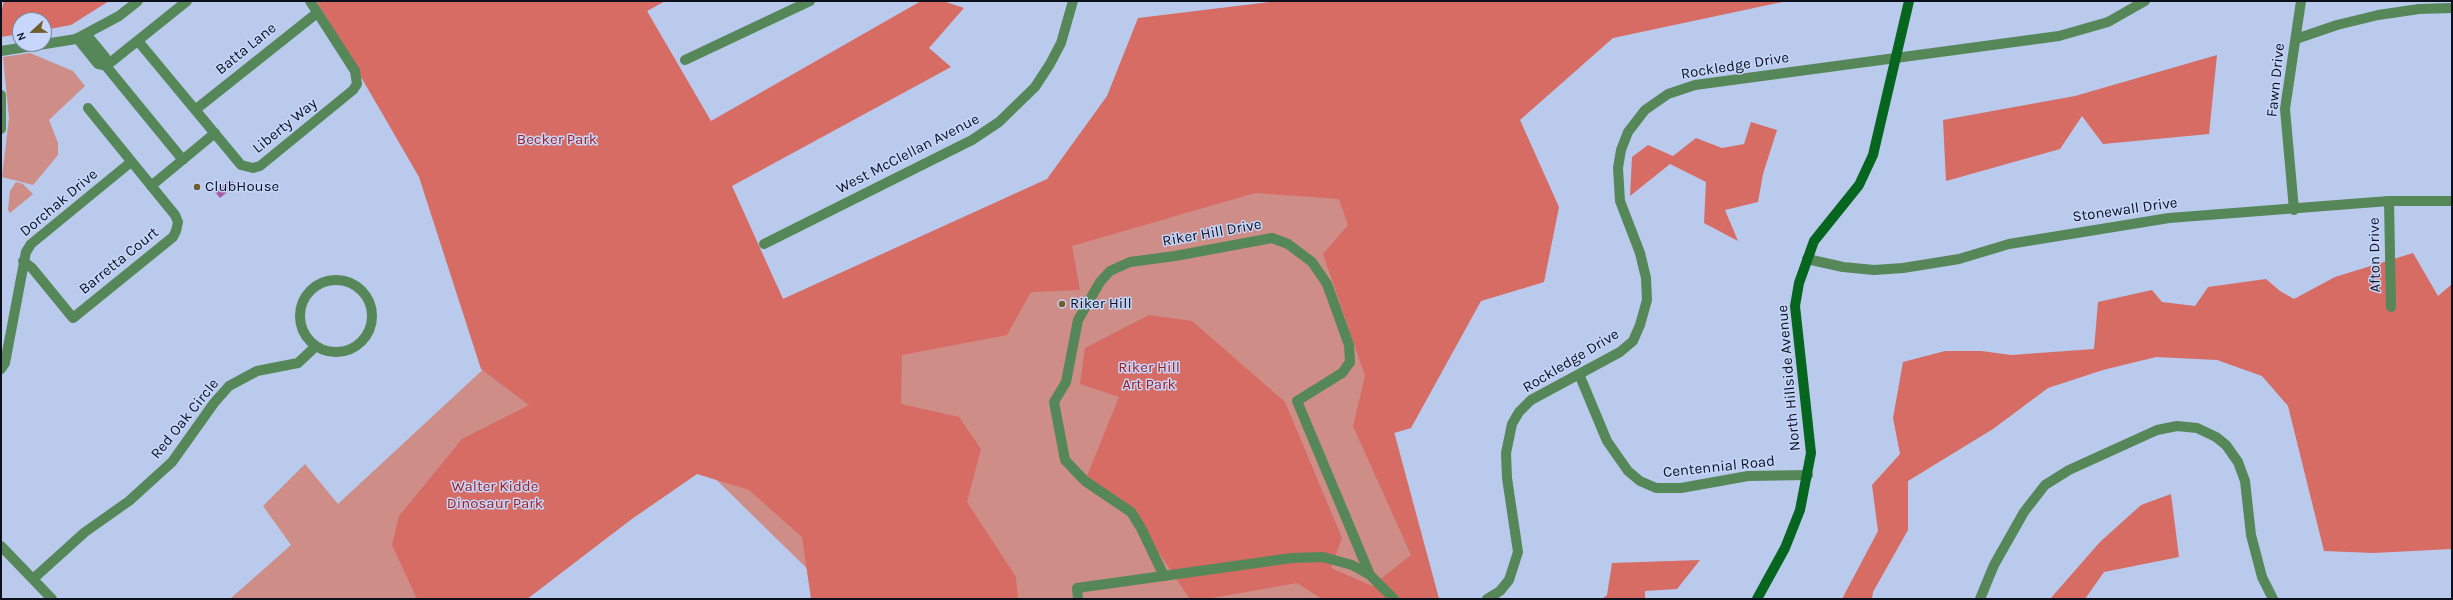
<!DOCTYPE html>
<html>
<head>
<meta charset="utf-8">
<style>
	body { margin:0 }
	#map { position:relative; width:2453px; height:600px; overflow:hidden; background:#b9caed; font-family:Karla,sans-serif }
	canvas { display:block }
	.frame { position:absolute; inset:0; border:2px solid #0b101c; pointer-events:none }
	.north { position:absolute; left:12px; top:12px; width:40px; height:40px; box-sizing:border-box; background:#c6d7fb; border:1px solid #7b87a2; border-radius:50%; rotate:248deg; font-size:11px; font-weight:700; line-height:16px; text-align:center; color:#0b101c }
	.north::after { content:''; display:block; margin:auto; width:14px; height:18px; background:#715c2b; clip-path:polygon(50% 0,100% 100%,50% 72%,0 100%) }
</style>
</head>
<body>
<div id="map">
<canvas width="2453" height="600"></canvas>
<div class="frame"></div>
<div class="north">N</div>
</div>
<script>
const ctx = document.querySelector('canvas').getContext('2d');
ctx.lineJoin = 'round';
function fillPath(path, color) { ctx.fillStyle = color; ctx.fill(path, 'evenodd'); }
const toPath = rows => new Path2D(rows.map(r => 'M' + r).join(''));
function trace(path, color, width, dash) { ctx.strokeStyle = color; ctx.lineWidth = width; ctx.lineCap = dash ? 'butt' : 'round'; ctx.setLineDash(dash || []); ctx.stroke(path); }
function label(font, color, halo, rows, align = 'center') {
  ctx.font = font + ' Karla,sans-serif'; ctx.lineWidth = 3; ctx.setLineDash([]); ctx.textBaseline = 'middle'; ctx.strokeStyle = halo; ctx.fillStyle = color; for (const [text, x, y, turn = 0] of rows) {
    ctx.save(); ctx.translate(x, y); ctx.rotate((+turn || 0) * Math.PI / 180); ctx.textAlign = isNaN(turn) ? turn : align; if (halo) ctx.strokeText(text, 0, 0); ctx.fillText(text, 0, 0); ctx.restore();
  }
}
const green = toPath([
	[315,1,665,1,647,11,783,299,1438,5,1544,282,1368,334,1439,599,838,599,682,446,629,521,527,599,230,599,291,545,263,506,305,464,338,504,518,337],
	[30,53,73,71,85,86,49,120,58,143,58,155,33,185,2,177,9,118,3,57],
	[16,182,23,184,33,194,10,213,8,210,10,191]
]);
const forest = toPath([
	[4,1,109,1,71,25,44,30,44,20,20,20,20,34,1,37,1,13],
	[317,1,665,1,647,11,711,121,921,1,943,1,964,8,929,48,951,67,732,186,783,299,1047,179,1107,96,1138,18,1278,1,1787,1,1613,38,1520,120,1559,207,1544,282,1481,301,1411,428,1394,433,1439,599,1322,599,1297,583,1207,599,1190,599,1131,512,1085,481,1119,397,1080,384,1085,348,1149,315,1192,321,1285,402,1342,538,1331,568,1372,586,1411,555,1353,426,1365,376,1323,254,1348,225,1339,199,1255,193,1072,246,1080,290,1031,292,1007,335,902,355,901,404,959,417,981,449,967,502,1016,577,1018,599,811,599,802,537,749,490,697,474,629,521,527,599,417,599,392,545,399,516,462,439,529,405,481,369,419,177],
	[2217,55,2209,134,2103,144,2082,116,2060,149,1946,181,1943,120,2075,96],
	[1751,122,1777,130,1763,174,1758,202,1725,210,1738,241,1704,223,1706,182,1670,164,1630,196,1632,157,1648,145,1673,156,1696,138,1722,148,1744,144],
	[2413,253,2438,296,2452,284,2452,549,2373,553,2324,551,2288,406,2262,376,2217,360,2156,357,2103,370,2048,388,1993,429,1908,481,1908,530,1873,592,1872,599,1842,599,1878,531,1872,485,1900,454,1893,418,1903,362,1945,351,1981,351,2011,355,2094,349,2098,302,2152,290,2162,302,2195,306,2208,287,2266,279,2280,291,2294,299,2335,277],
	[2171,494,2179,557,2104,572,2085,599,2050,599,2100,542,2141,505],
	[1700,560,1677,589,1645,591,1645,599,1602,599,1607,595,1612,563]
]);
const water = toPath([
	[230,179,236,185,220,198,215,192]
]);
const street = toPath([
	[86,34,105,57,106,66,183,160],
	[77,38,98,64,106,66],
	[2296,39,2337,25,2378,15,2419,9,2452,8],
	[138,41,241,165,253,168,260,166,353,90,357,84,355,71,310,1],
	[1,51,76,39,119,16,138,1],
	[685,60,810,1],
	[106,66,187,1],
	[1,95,1,129],
	[195,110,317,13],
	[151,186,215,133],
	[2389,201,2391,307],
	[2294,210,2285,109,2301,1],
	[764,244,972,140,999,122,1035,87,1050,64,1061,43,1073,1],
	[1807,259,1843,267,1874,270,1903,268,1959,259,2009,244,2169,218,2389,201,2452,201],
	[23,261,32,268,73,318,173,237,176,231,178,222,175,215,88,108],
	'300 316a36 36 0 1 1 72 0a36 36 0 1 1-72 0Z',
	[1,369,5,363,26,252,31,244,131,162],
	[1579,374,1607,441,1628,471,1640,481,1656,488,1681,488,1748,476,1808,475],
	[1,546,52,599],
	[1164,576,1141,528,1131,512,1085,481,1065,460,1054,402,1066,382,1078,320,1100,282,1110,271,1130,262,1175,256,1272,238,1288,244,1312,262,1327,284,1349,345,1350,362,1342,373,1297,401,1370,575],
	[33,579,85,532,129,501,172,462,214,403,229,386,257,371,298,363,316,346],
	[1078,599,1077,588,1292,558,1323,557,1352,565,1370,575,1394,599],
	[1487,599,1500,591,1509,580,1518,552,1507,478,1506,453,1512,424,1519,412,1531,400,1620,352,1633,341,1640,325,1647,300,1646,278,1640,253,1620,201,1618,168,1621,150,1628,132,1645,110,1668,94,1695,85,2059,36,2108,22,2145,1],
	[1980,599,1994,565,2024,512,2045,485,2069,470,2157,430,2177,426,2197,428,2216,437,2226,445,2238,462,2245,481,2251,535,2262,577,2273,599]
]);
const secondary = toPath([
	[1757,599,1785,548,1800,510,1811,453,1795,306,1799,283,1814,241,1859,185,1873,155,1909,1]
]);
const markers = [
	[197,187,4,"#715c2b"],
	[1062,304,4,"#715c2b"]
];
const streetNames = [
	["Batta Lane",246,49,-39],
	["Rockledge Drive",1735,66,-9],
	["Fawn Drive",2276,80,-84],
	["Liberty Way",285,126,-39],
	["West McClellan Avenue",908,154,-27],
	["Dorchak Drive",59,203,-40],
	["Stonewall Drive",2125,210,-8],
	["Riker Hill Drive",1212,233,-10],
	["Afton Drive",2375,255,-91],
	["Barretta Court",119,261,-39],
	["Rockledge Drive",1571,361,-31],
	["North Hillside Avenue",1789,378,-95],
	["Red Oak Circle",185,419,-51],
	["Centennial Road",1719,467,-6]
];
const parkNames = [
	["Becker Park",557,140],
	["Riker Hill",1149,368],
	["Art Park",1149,385],
	["Walter Kidde",495,487],
	["Dinosaur Park",495,504]
];
const poiNames = [
	["ClubHouse",205,187],
	["Riker Hill",1070,304]
];
fillPath(green, '#ce8d86');
fillPath(forest, '#d66c64');
fillPath(water, '#a55da7');
trace(street, '#568759', 10);
trace(secondary, '#06651f', 10);
for (const [x, y, r, color] of markers) { const dot = new Path2D(); dot.arc(x, y, r, 0, 2 * Math.PI); ctx.fillStyle = color; ctx.fill(dot); trace(dot, '#c6d7fb', 1.5); }
label('15px', '#0b101c', '#c6d7fb', streetNames);
label('15px', '#9f1e20', '#c6d7fb', parkNames);
label('15px', '#0b101c', '#c6d7fb', poiNames, 'left');
</script>
</body>
</html>
